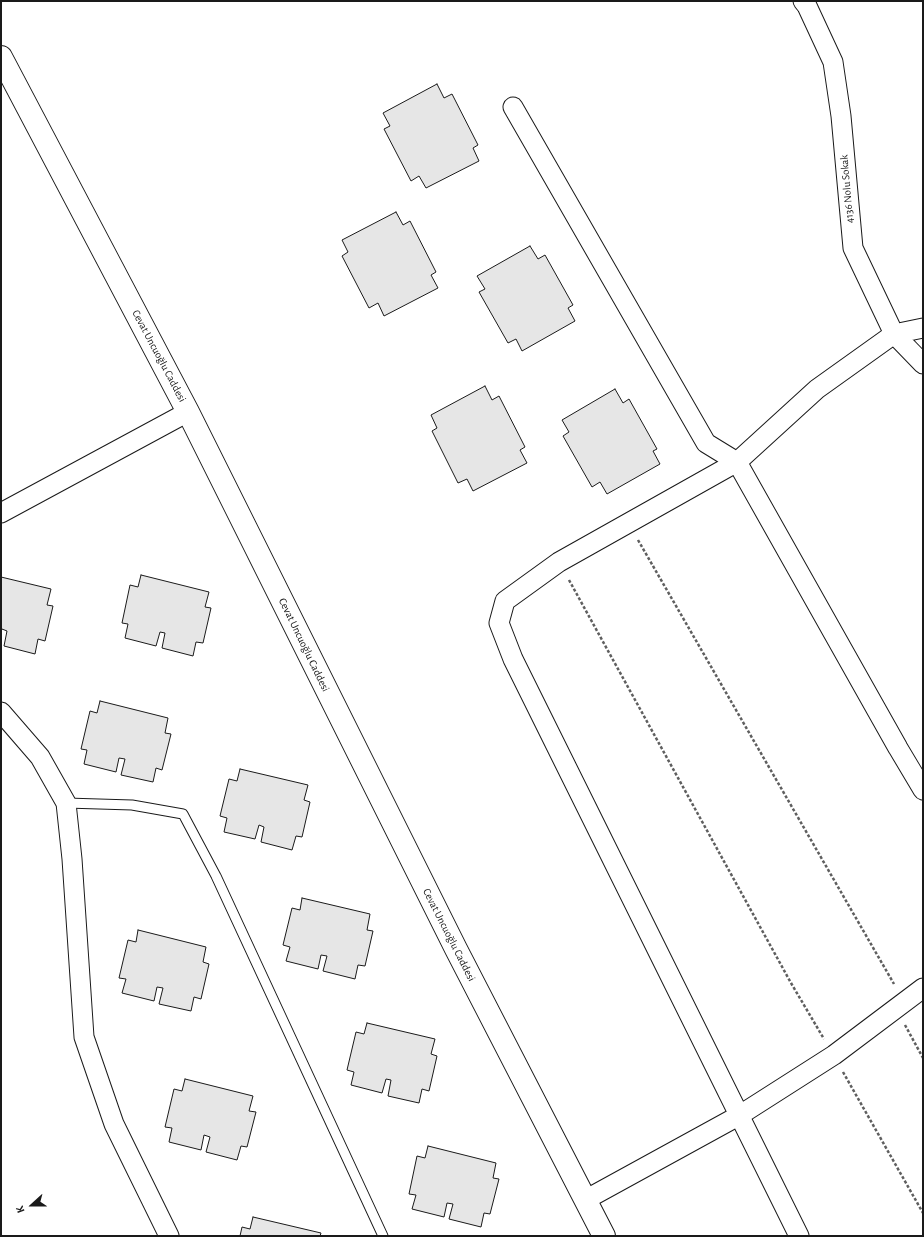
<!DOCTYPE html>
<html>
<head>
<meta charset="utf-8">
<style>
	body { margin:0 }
	#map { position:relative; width:924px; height:1237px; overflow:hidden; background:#fff; font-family:"Alegreya Sans",sans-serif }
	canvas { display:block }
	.frame { position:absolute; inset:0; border:2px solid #1a1a1a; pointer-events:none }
	.north { position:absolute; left:12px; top:1185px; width:40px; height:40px; -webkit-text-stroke:3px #fff; paint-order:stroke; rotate:249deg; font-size:11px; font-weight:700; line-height:16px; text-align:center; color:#1a1a1a }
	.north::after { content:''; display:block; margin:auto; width:14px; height:18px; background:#1a1a1a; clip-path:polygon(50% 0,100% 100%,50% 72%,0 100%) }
</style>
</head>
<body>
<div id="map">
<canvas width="924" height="1237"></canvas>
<div class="frame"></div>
<div class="north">K</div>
</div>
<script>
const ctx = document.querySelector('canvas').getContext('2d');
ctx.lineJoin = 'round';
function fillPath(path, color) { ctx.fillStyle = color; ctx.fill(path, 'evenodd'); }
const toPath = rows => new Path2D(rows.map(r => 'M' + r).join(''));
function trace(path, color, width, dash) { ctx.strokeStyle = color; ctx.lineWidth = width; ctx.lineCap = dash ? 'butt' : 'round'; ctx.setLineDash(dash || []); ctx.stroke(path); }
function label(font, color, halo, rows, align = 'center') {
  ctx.font = font + ' "Alegreya Sans",sans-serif'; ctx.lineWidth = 3; ctx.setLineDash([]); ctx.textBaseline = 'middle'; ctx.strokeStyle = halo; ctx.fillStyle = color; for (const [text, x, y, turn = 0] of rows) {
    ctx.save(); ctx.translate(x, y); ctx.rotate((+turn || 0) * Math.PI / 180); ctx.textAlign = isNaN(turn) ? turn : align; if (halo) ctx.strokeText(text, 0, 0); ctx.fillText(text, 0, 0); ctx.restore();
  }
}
const building = toPath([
	[437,84,444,98,452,94,478,145,473,148,479,161,426,188,419,176,411,181,384,129,390,126,383,113,437,84],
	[396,212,403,225,410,221,436,272,431,275,438,288,384,316,378,303,369,308,342,256,348,252,342,240,396,212],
	[530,246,538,259,545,255,573,305,568,308,575,321,522,351,516,339,508,343,479,292,485,289,477,276,530,246],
	[485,386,492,400,499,396,525,447,520,450,527,463,473,491,467,479,458,483,432,431,437,428,431,415,485,386],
	[615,389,623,403,629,399,657,449,653,451,660,464,607,494,600,482,592,487,563,436,569,432,562,420,615,389],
	[141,575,209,592,205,607,211,608,203,643,196,642,193,656,162,648,165,633,160,632,156,646,125,638,128,624,122,623,130,585,138,587,141,575],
	[1,577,51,589,47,605,53,606,45,641,38,639,35,654,4,646,7,631,2,629,1,632,1,577],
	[100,701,168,718,165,733,171,734,162,770,156,768,153,782,121,775,125,759,119,758,116,772,84,764,87,750,81,749,90,711,97,713,100,701],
	[240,769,308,785,304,800,310,802,302,837,296,836,292,850,261,842,264,827,259,825,255,839,224,832,227,818,220,816,229,779,237,781,240,769],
	[302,898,370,914,367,930,373,931,365,966,358,965,355,979,323,971,327,956,321,955,318,969,286,961,290,947,283,945,292,908,300,910,302,898],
	[138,930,206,947,203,962,209,964,201,999,194,997,191,1011,159,1004,163,988,157,987,154,1001,122,993,126,979,119,978,128,940,136,942,138,930],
	[367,1023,435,1039,431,1054,437,1056,429,1091,422,1089,419,1103,388,1096,391,1080,386,1079,382,1093,351,1085,354,1072,347,1070,356,1032,364,1034,367,1023],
	[185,1079,253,1096,249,1111,256,1112,247,1147,241,1146,237,1160,206,1152,210,1137,204,1135,201,1150,169,1142,172,1128,165,1127,174,1089,182,1091,185,1079],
	[428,1146,496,1163,493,1178,499,1179,490,1214,484,1213,481,1227,449,1219,453,1204,447,1203,444,1217,412,1209,416,1195,409,1194,417,1156,425,1158,428,1146],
	[253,1217,321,1233,320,1236,240,1236,242,1227,250,1229,253,1217]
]);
const path = toPath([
	[638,540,894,984],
	[569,580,791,983,824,1039],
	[905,1025,923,1058],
	[843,1072,923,1213]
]);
const service = toPath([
	[66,803,132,805,183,814,216,876,383,1236]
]);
const minor = toPath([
	[803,1,807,6,833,62,841,116,853,248,894,334,923,364],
	[513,107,706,443,737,462,898,748,923,790],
	[1,513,188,412],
	[1,712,40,757,66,803,72,859,84,1037,114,1124,169,1236],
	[585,1200,740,1115,834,1055,923,988],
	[799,1236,513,659,499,623,505,601,559,562,737,462,817,389,894,334,923,328]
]);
const tertiary = toPath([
	[1,57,188,412,456,949,604,1236]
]);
const streetNames = [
	["4136 Nolu Sokak",847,189,-95],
	["Cevat Uncuoğlu Caddesi",159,356,62],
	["Cevat Uncuoğlu Caddesi",304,645,64],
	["Cevat Uncuoğlu Caddesi",449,935,63]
];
fillPath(building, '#e6e6e6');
trace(building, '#1a1a1a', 1);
trace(service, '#1a1a1a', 11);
trace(minor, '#1a1a1a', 21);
trace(tertiary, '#1a1a1a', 24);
trace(path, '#5f5f5f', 2.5, [3, 2]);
trace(service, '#fff', 9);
trace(minor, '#fff', 19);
trace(tertiary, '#fff', 22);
label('11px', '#1a1a1a', '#fff', streetNames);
</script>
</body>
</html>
